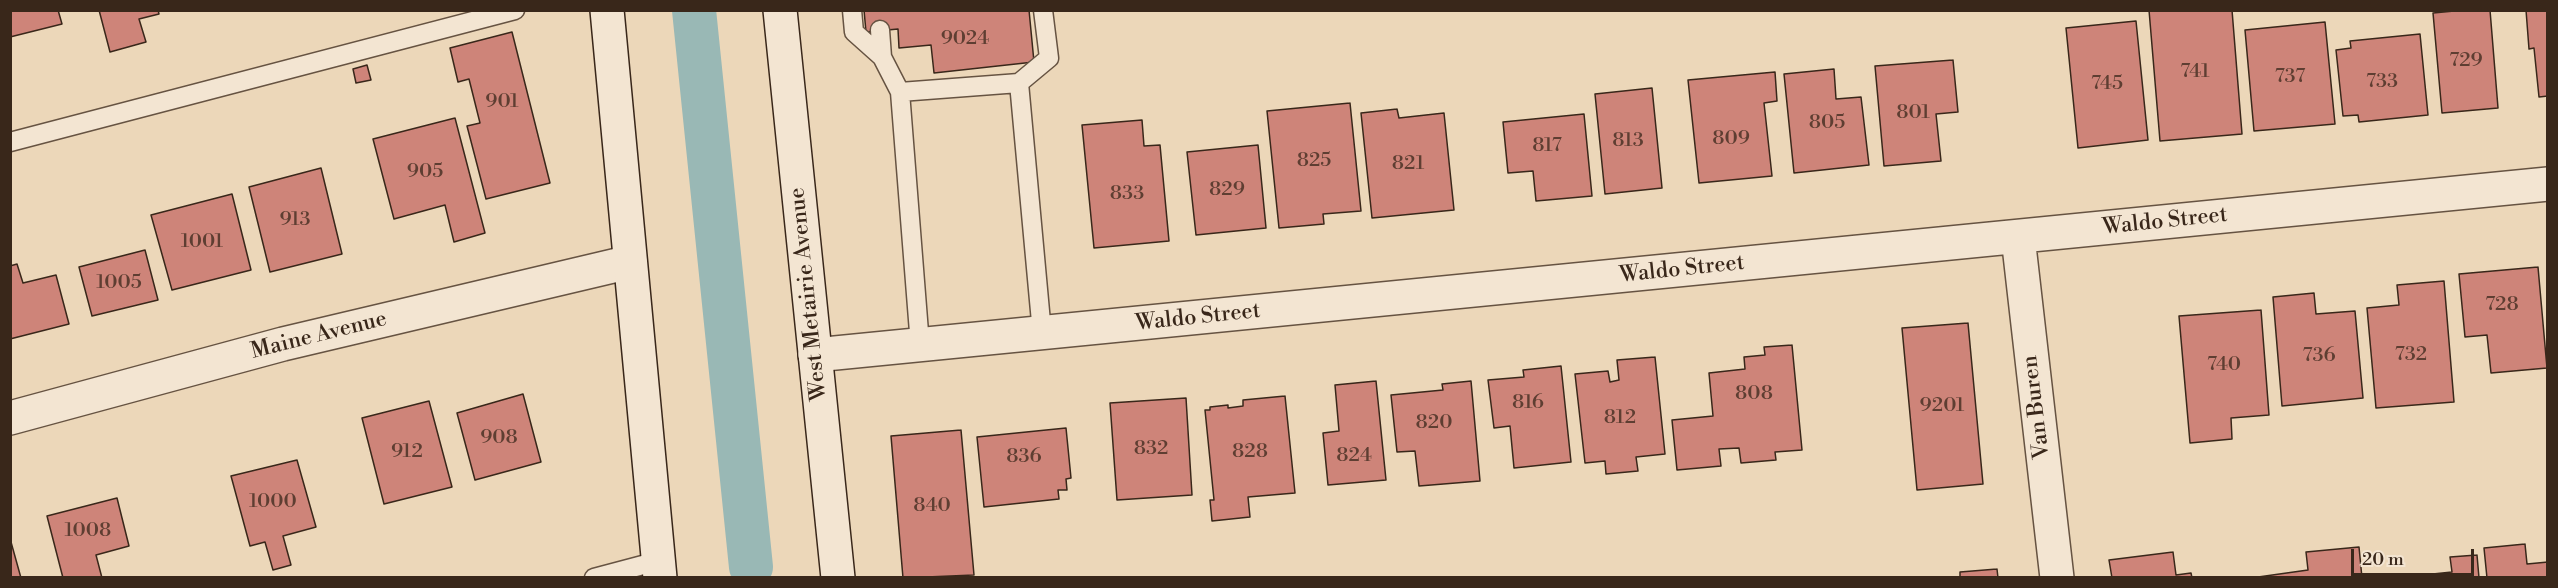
<!DOCTYPE html>
<html>
<head>
<meta charset="utf-8">
<style>
	body { margin:0 }
	#map { position:relative; width:2558px; height:588px; overflow:hidden; background:#ecd7b9; font-family:"Libre Bodoni",serif }
	canvas { display:block }
	.frame { position:absolute; inset:0; border:12px solid #39271a; pointer-events:none }
	.scale { position:absolute; left:2351px; top:549px; width:123px; height:27px; box-sizing:border-box; border:3px solid #39271a; border-top:0; padding-left:8px; font-size:18px; line-height:21px; white-space:nowrap; color:#39271a; -webkit-text-stroke:4px #f3e5d2; paint-order:stroke }
</style>
</head>
<body>
<div id="map">
<canvas width="2558" height="588"></canvas>
<div class="frame"></div>
<div class="scale">20 m</div>
</div>
<script>
const ctx = document.querySelector('canvas').getContext('2d');
ctx.lineJoin = 'round';
const toPath = rows => new Path2D(rows.map(r => 'M' + r).join(''));
function trace(path, color, width, dash) { ctx.strokeStyle = color; ctx.lineWidth = width; ctx.lineCap = dash ? 'butt' : 'round'; ctx.setLineDash(dash || []); ctx.stroke(path); }
function fillPath(path, color) { ctx.fillStyle = color; ctx.fill(path, 'evenodd'); }
function label(font, color, halo, rows, align = 'center') {
  ctx.font = font + ' "Libre Bodoni",serif'; ctx.lineWidth = 4.5; ctx.setLineDash([]); ctx.textBaseline = 'middle'; ctx.strokeStyle = halo; ctx.fillStyle = color; for (const [text, x, y, turn = 0] of rows) {
    ctx.save(); ctx.translate(x, y); ctx.rotate((+turn || 0) * Math.PI / 180); ctx.textAlign = isNaN(turn) ? turn : align; if (halo) ctx.strokeText(text, 0, 0); ctx.fillText(text, 0, 0); ctx.restore();
  }
}
const canal = toPath([
	[694,10,751,567]
]);
const building = toPath([
	[10,10,58,10,62,24,10,37,10,10],
	[99,10,158,10,159,14,139,19,146,42,110,52,99,10],
	[864,10,1029,10,1034,62,934,73,931,45,899,48,898,29,866,32,864,10],
	[2149,10,2232,10,2242,134,2160,141,2149,10],
	[2465,10,2490,10,2498,108,2442,113,2433,13,2465,10],
	[2526,10,2548,10,2548,96,2539,97,2534,48,2529,49,2526,10],
	[2136,21,2148,140,2078,148,2066,28,2136,21],
	[2325,22,2335,124,2254,131,2245,30,2325,22],
	[512,32,550,183,486,199,467,126,480,123,469,79,458,82,450,48,512,32],
	[2420,34,2428,115,2359,122,2358,115,2343,116,2336,50,2351,48,2350,41,2420,34],
	[1953,60,1958,112,1936,114,1941,161,1884,166,1875,66,1953,60],
	[367,65,371,80,356,83,353,69,367,65],
	[1834,69,1836,99,1861,97,1869,165,1794,173,1784,74,1834,69],
	[1775,72,1777,101,1764,103,1772,176,1699,183,1688,80,1775,72],
	[1652,88,1662,188,1605,194,1595,94,1652,88],
	[1350,103,1361,211,1323,214,1324,224,1279,228,1267,111,1350,103],
	[1397,109,1399,118,1444,113,1454,210,1372,218,1361,113,1397,109],
	[1584,114,1592,196,1536,201,1533,171,1508,173,1503,122,1584,114],
	[455,118,485,233,454,242,445,205,394,219,373,139,455,118],
	[1142,120,1144,146,1160,145,1169,241,1094,248,1082,125,1142,120],
	[1258,145,1266,228,1196,235,1187,152,1258,145],
	[321,168,342,254,270,272,249,187,321,168],
	[232,194,251,270,172,290,151,215,232,194],
	[145,250,158,300,92,316,79,267,145,250],
	[17,264,23,283,56,275,69,324,10,339,10,266,17,264],
	[2538,267,2547,368,2491,373,2487,335,2465,337,2459,274,2538,267],
	[2444,281,2454,402,2376,408,2367,308,2399,305,2397,285,2444,281],
	[2314,293,2316,314,2355,311,2363,398,2282,406,2273,297,2314,293],
	[2261,310,2269,415,2231,418,2232,439,2190,443,2179,316,2261,310],
	[1968,323,1983,484,1917,490,1902,328,1968,323],
	[1792,345,1802,450,1775,452,1776,460,1741,463,1739,448,1719,449,1721,466,1677,470,1672,420,1713,416,1709,373,1745,369,1744,357,1765,355,1764,347,1792,345],
	[1655,357,1665,454,1636,457,1638,471,1606,474,1605,461,1585,463,1575,374,1608,371,1610,382,1619,380,1617,360,1655,357],
	[1561,366,1571,462,1514,468,1510,426,1494,428,1488,380,1524,377,1523,370,1561,366],
	[1376,381,1386,480,1328,485,1323,433,1339,431,1335,385,1376,381],
	[1471,381,1480,481,1419,486,1415,451,1397,452,1391,395,1443,390,1442,384,1471,381],
	[523,394,541,462,475,480,457,413,523,394],
	[1285,396,1295,493,1248,497,1250,517,1212,521,1210,500,1214,500,1205,410,1210,410,1210,407,1228,405,1228,408,1243,406,1243,400,1285,396],
	[1186,398,1192,495,1117,500,1110,403,1186,398],
	[429,401,452,487,384,504,362,418,429,401],
	[1066,428,1071,478,1066,479,1067,490,1058,490,1059,499,984,507,977,437,1066,428],
	[961,430,974,575,903,578,891,436,961,430],
	[297,460,316,527,283,536,291,565,273,570,265,542,250,546,231,476,297,460],
	[117,498,129,546,96,555,102,578,63,578,47,516,117,498],
	[11,542,21,578,10,578,11,542],
	[2525,544,2527,564,2548,562,2548,578,2487,578,2484,548,2525,544],
	[2359,547,2362,578,2251,578,2308,570,2306,552,2359,547],
	[2173,552,2176,575,2191,573,2192,578,2112,578,2109,560,2173,552],
	[2477,555,2479,578,2394,578,2452,572,2450,557,2477,555],
	[1997,569,1998,578,1960,578,1960,572,1997,569]
]);
const service = toPath([
	[852,10,854,32,882,57],
	[880,30,882,57,900,92,920,345],
	[1019,83,1042,333],
	[900,92,1019,83,1049,58,1043,10],
	[10,142,515,10],
	[594,578,658,561]
]);
const minor = toPath([
	[2018,237,2057,578],
	[815,355,2548,184],
	[10,418,283,344,630,262]
]);
const secondary = toPath([
	[607,10,660,578],
	[780,10,838,578]
]);
const numberNames = [
	["9024",965,39],
	["729",2466,61],
	["741",2195,72],
	["737",2290,77],
	["733",2382,82],
	["745",2107,84],
	["901",502,102],
	["801",1913,113],
	["805",1827,123],
	["809",1731,139],
	["813",1628,141],
	["817",1547,146],
	["825",1314,161],
	["821",1408,164],
	["905",425,172],
	["829",1227,190],
	["833",1127,194],
	["913",295,220],
	["1001",202,242],
	["1005",119,283],
	["728",2502,305],
	["732",2411,355],
	["736",2319,356],
	["740",2224,365],
	["808",1754,394],
	["816",1528,403],
	["9201",1942,406],
	["812",1620,418],
	["820",1434,423],
	["908",499,438],
	["832",1151,449],
	["912",407,452],
	["828",1250,452],
	["824",1354,456],
	["836",1024,457],
	["1000",273,502],
	["840",932,506],
	["1008",88,531]
];
const streetNames = [
	["Waldo Street",2165,222,-6],
	["Waldo Street",1682,270,-6],
	["West Metairie Avenue",809,294,-96],
	["Waldo Street",1198,318,-6],
	["Maine Avenue",319,336,-14],
	["Van Buren",2037,407,-97]
];
trace(canal, '#99b8b5', 44);
fillPath(building, '#ce8479');
trace(building, '#39271a', 1.5);
trace(service, '#665342', 21);
trace(minor, '#665342', 36);
trace(secondary, '#39271a', 36);
trace(service, '#f3e5d2', 18);
trace(minor, '#f3e5d2', 33);
trace(secondary, '#f3e5d2', 33);
label('20px', '#5e3e32', null, numberNames);
label('22px', '#39271a', '#f3e5d2', streetNames);
</script>
</body>
</html>
